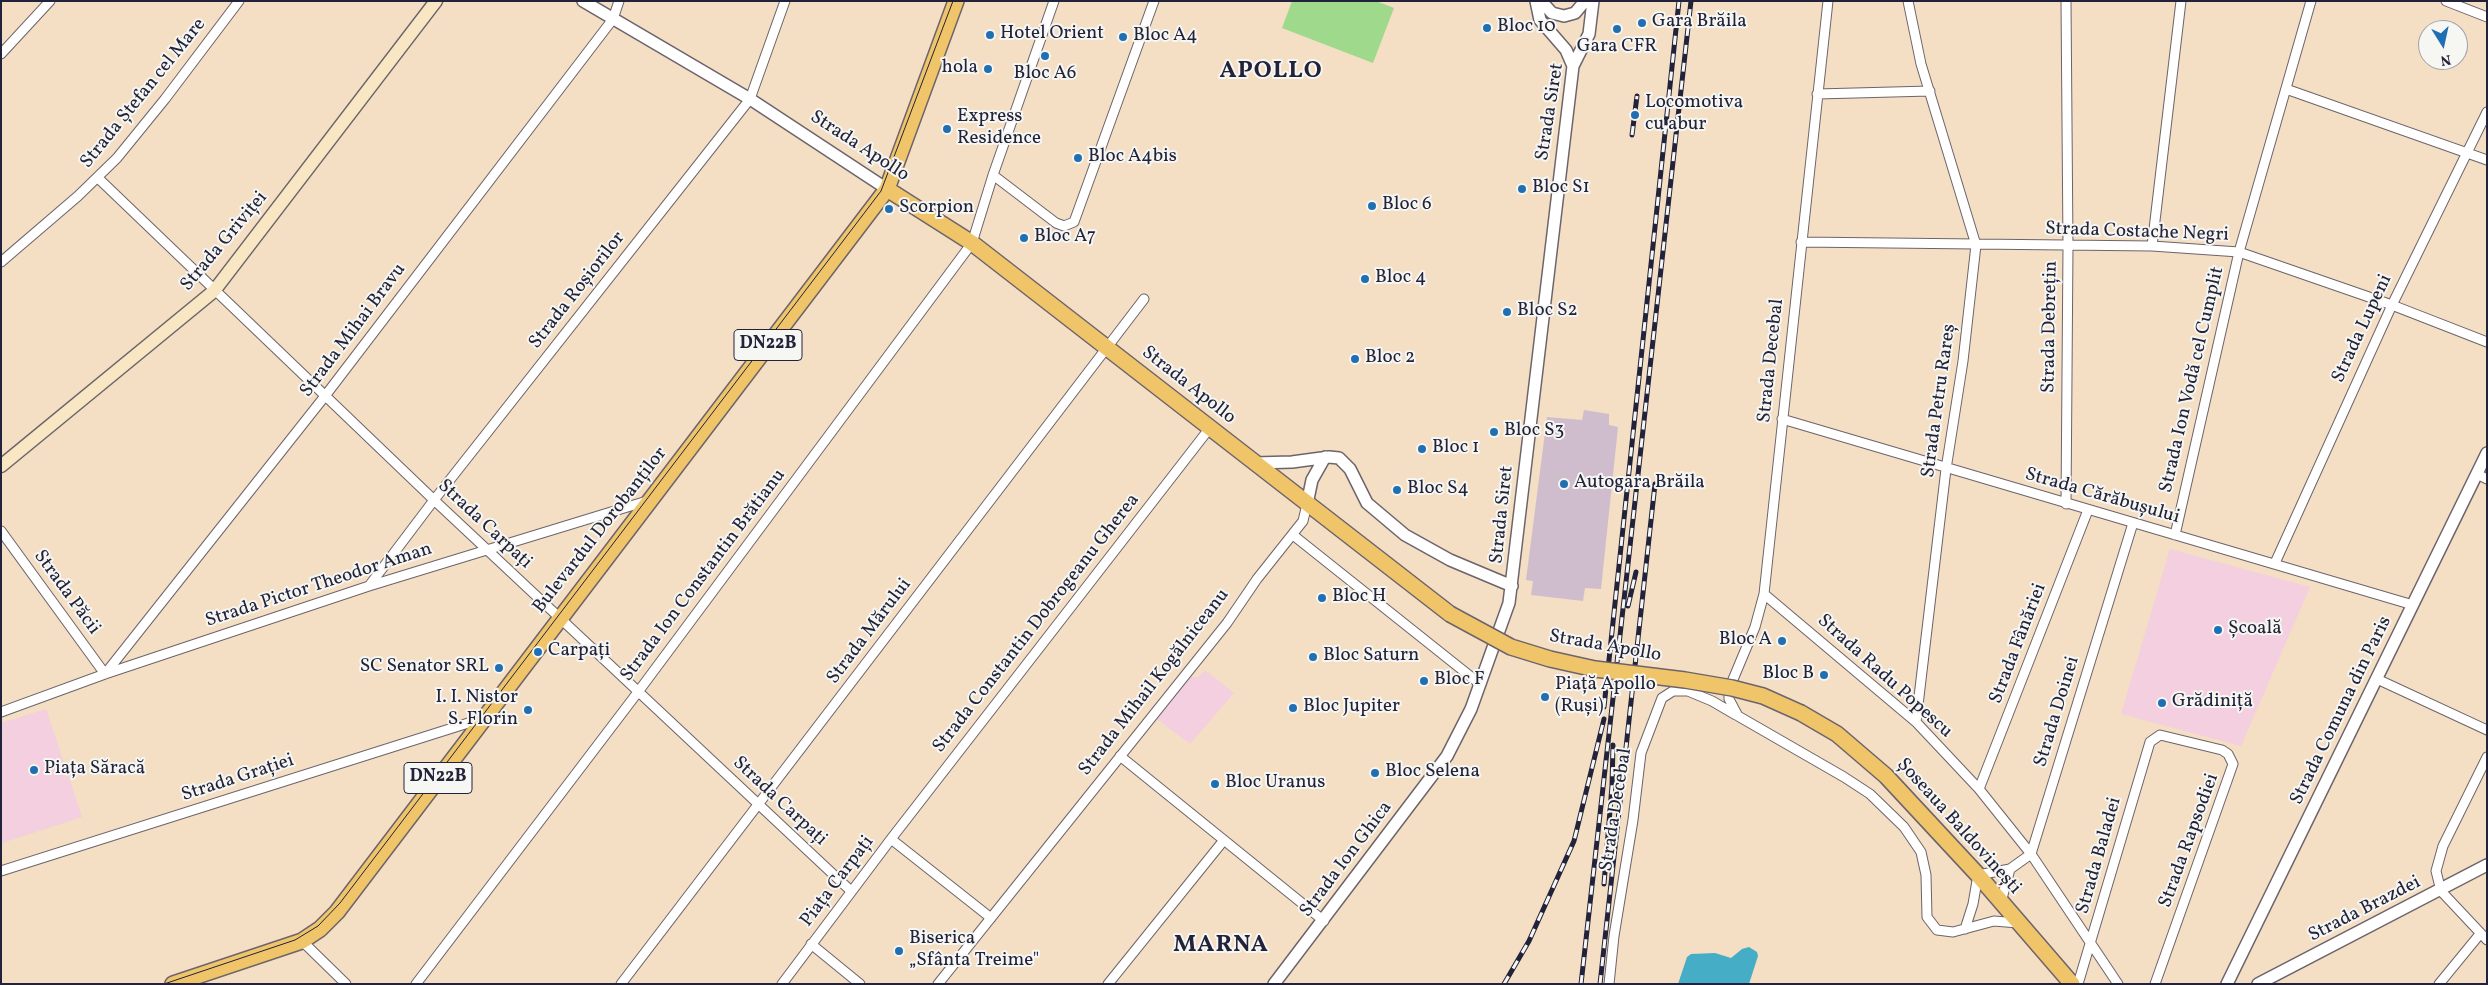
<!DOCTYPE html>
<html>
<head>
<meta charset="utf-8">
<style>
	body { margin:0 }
	#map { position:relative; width:2488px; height:985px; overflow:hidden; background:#f4dec4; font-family:Vollkorn,serif }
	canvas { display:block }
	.frame { position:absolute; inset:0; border:2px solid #22223b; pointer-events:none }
	.north { position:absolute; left:2418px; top:20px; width:50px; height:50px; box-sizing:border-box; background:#f6f6f2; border:1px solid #a1a1a9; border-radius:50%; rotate:170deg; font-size:14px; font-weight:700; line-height:20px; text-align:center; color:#22223b }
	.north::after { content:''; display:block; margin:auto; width:18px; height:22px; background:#1f6fb2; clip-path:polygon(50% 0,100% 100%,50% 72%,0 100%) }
</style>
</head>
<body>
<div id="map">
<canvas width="2488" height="985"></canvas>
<div class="frame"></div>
<div class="north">N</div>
</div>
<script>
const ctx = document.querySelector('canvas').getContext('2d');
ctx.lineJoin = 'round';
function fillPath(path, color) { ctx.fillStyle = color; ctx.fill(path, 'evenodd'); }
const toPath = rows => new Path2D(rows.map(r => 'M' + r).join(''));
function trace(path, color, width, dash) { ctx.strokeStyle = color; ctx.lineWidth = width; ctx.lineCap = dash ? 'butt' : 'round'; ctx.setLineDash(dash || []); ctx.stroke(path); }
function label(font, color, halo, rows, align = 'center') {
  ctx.font = font + ' Vollkorn,serif'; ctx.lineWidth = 4; ctx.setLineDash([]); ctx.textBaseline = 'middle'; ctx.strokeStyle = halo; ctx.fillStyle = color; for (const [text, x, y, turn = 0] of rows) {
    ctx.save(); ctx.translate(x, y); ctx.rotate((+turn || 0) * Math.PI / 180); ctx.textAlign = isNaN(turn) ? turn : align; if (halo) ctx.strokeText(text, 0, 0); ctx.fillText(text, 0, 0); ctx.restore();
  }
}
const built = toPath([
	[2170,549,2310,587,2241,746,2121,714],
	[1205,670,1234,693,1190,744,1157,719,1190,677,1199,677],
	[46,709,82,817,2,843,1,723]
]);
const industrial = toPath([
	[1584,410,1609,414,1609,425,1618,427,1601,589,1585,588,1583,601,1531,595,1533,581,1526,580,1547,417,1582,420]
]);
const green = toPath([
	[1292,1,1376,1,1394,8,1373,63,1282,28]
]);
const water = toPath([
	[1749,947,1757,952,1758,956,1749,984,1678,984,1687,957,1691,954,1715,953,1731,958,1742,949]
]);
const minor = toPath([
	[1828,1,1764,594,1755,627,1729,689,1729,699,1738,716,1844,777,1870,794,1904,827,1921,852,1926,875,1927,917,1937,930,1953,932,1994,921,2018,923],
	[1908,1,1921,64,1976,245,1963,361,1946,469,1916,722],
	[2446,1,2487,17],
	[1,54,50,1],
	[2286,89,2487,160],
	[1817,94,1930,91],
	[993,175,1056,223,1064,226,1074,222,1154,1],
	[98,178,434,500,851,891],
	[1801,242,2152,246,2239,252,2392,305,2487,342],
	[2152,246,2181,1],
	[1,262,78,196,117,158,165,99,239,1],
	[1782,419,2413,605],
	[2477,474,2487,479],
	[2066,504,2068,246,2066,1],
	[1,531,105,674,325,396,613,19,619,1],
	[1293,535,1480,684],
	[2175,535,2239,252,2311,1],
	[2275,563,2392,305,2487,112],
	[369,586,434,500,750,99,785,1],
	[1764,594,1916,722,1979,789,2031,854,2118,984],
	[2377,679,2487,730],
	[1,712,105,674,369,586,647,501],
	[1120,756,1324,921],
	[2487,757,2443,846,2436,871,2441,891,2487,940],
	[1979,789,2088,510],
	[891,839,991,918],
	[1,871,484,718],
	[2001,902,2010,869],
	[1965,929,1973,904,1978,875,2010,869,2031,854,2133,523],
	[302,941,346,984],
	[811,944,860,984],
	[416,984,638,692,972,243,993,175,1054,1],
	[621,984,1144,299],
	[782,984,891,839,1209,429],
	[938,984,1227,623,1257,579,1303,521,1307,504],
	[1108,984,1224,840],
	[1609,984,1614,936,1633,820,1641,753,1662,698,1673,691,1688,691,1712,701,1736,715],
	[2078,984,2150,742,2160,735,2222,750,2228,754,2233,764,2155,984],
	[2439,984,2480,934]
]);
const tertiary = toPath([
	[583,1,750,99,887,189],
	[1536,1,1540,20,1566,50,1573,66],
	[1541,1,1552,13,1564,16,1575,13,1585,1],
	[1255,463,1292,462,1329,457,1339,458,1350,469,1367,503,1405,535,1450,560,1512,586],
	[1307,504,1312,480,1325,457],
	[1274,984,1447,756,1471,709,1509,603,1573,66,1589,34,1593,1],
	[2227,984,2487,453],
	[2258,984,2487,865]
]);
const secondary = toPath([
	[1,466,214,291,436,1]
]);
const primary = toPath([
	[887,189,972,243,1450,614],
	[1801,713,1837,734,1886,776,1978,875,2072,984],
	[173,984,302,941,320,929,337,912,887,189,956,1]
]);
const tram = toPath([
	[164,984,295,940,318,926,340,903,881,191,953,1]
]);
const rail = toPath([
	[1632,135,1637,96],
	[1628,606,1636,572],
	[1604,707,1679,1],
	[1604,884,1612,786,1613,745],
	[1504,984,1529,941,1574,841,1604,719],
	[1581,984,1691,1],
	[1600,984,1655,484]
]);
const primaryBridge = toPath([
	[1450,614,1511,647,1550,659,1595,669,1685,680,1732,688,1763,696,1801,713]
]);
const markers = [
	[1642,23,5,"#1f6fb2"],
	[1487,28,5,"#1f6fb2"],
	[1617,29,5,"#1f6fb2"],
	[990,35,5,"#1f6fb2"],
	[1123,37,5,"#1f6fb2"],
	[1045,56,5,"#1f6fb2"],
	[988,69,5,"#1f6fb2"],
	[1635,115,5,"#1f6fb2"],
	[947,129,5,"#1f6fb2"],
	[1078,158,5,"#1f6fb2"],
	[1522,189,5,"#1f6fb2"],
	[1372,206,5,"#1f6fb2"],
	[889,209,5,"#1f6fb2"],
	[1024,238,5,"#1f6fb2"],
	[1365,279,5,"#1f6fb2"],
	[1507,312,5,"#1f6fb2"],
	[1355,359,5,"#1f6fb2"],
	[1494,432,5,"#1f6fb2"],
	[1422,449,5,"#1f6fb2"],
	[1564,484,5,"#1f6fb2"],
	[1397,490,5,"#1f6fb2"],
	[1322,598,5,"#1f6fb2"],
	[2218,630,5,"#1f6fb2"],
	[1782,641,5,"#1f6fb2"],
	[538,652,5,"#1f6fb2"],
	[1313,657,5,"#1f6fb2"],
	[499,668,5,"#1f6fb2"],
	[1824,675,5,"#1f6fb2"],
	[1424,681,5,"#1f6fb2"],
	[1545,697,5,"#1f6fb2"],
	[2162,703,5,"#1f6fb2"],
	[1293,708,5,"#1f6fb2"],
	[528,710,5,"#1f6fb2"],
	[34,770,5,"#1f6fb2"],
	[1375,773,5,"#1f6fb2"],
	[1215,784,5,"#1f6fb2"],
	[899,951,5,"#1f6fb2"]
];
const shields = [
	[768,345,68],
	[438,778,68]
];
const shieldNames = [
	["DN22B",768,345],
	["DN22B",438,778]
];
const poiNames = [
	["Gara Brăila",1652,23],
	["Bloc 10",1497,28],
	["Hotel Orient",1000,35],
	["Bloc A4",1133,37],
	["Gara CFR",1617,48,"center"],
	["hola",978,69,"right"],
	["Bloc A6",1045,75,"center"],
	["Locomotiva",1645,104],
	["cu abur",1645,126],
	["Express",957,118],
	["Residence",957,140],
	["Bloc A4bis",1088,158],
	["Bloc S1",1532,189],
	["Bloc 6",1382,206],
	["Scorpion",899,209],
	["Bloc A7",1034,238],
	["Bloc 4",1375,279],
	["Bloc S2",1517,312],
	["Bloc 2",1365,359],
	["Bloc S3",1504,432],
	["Bloc 1",1432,449],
	["Autogara Brăila",1574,484],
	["Bloc S4",1407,490],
	["Bloc H",1332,598],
	["Școală",2228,630],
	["Bloc A",1772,641,"right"],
	["Carpați",548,652],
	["Bloc Saturn",1323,657],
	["SC Senator SRL",489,668,"right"],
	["Bloc B",1814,675,"right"],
	["Bloc F",1434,681],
	["Piață Apollo",1555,686],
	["(Ruși)",1555,708],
	["I. I. Nistor",518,699,"right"],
	["S. Florin",518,721,"right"],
	["Grădiniță",2172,703],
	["Bloc Jupiter",1303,708],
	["Piața Săracă",44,770],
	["Bloc Selena",1385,773],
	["Bloc Uranus",1225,784],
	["Biserica",909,940],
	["„Sfânta Treime\"",909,962]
];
const streetNames = [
	["Strada Ștefan cel Mare",144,94,-51],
	["Strada Siret",1551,112,-81],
	["Strada Apollo",859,147,33],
	["Strada Costache Negri",2137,233,2],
	["Strada Griviței",225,242,-50],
	["Strada Roșiorilor",578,291,-52],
	["Strada Debrețin",2051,327,-89],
	["Strada Lupeni",2363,329,-65],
	["Strada Mihai Bravu",354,331,-53],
	["Strada Decebal",1772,361,-84],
	["Strada Ion Vodă cel Cumplit",2193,380,-77],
	["Strada Apollo",1188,386,38],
	["Strada Petru Rareș",1940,401,-82],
	["Strada Cărăbușului",2102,497,16],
	["Strada Siret",1503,515,-84],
	["Strada Carpați",484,525,43],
	["Bulevardul Dorobanților",601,531,-52],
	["Strada Ion Constantin Brătianu",704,576,-53],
	["Strada Pictor Theodor Aman",319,586,-18],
	["Strada Păcii",66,593,54],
	["Strada Constantin Dobrogeanu Gherea",1037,624,-52],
	["Strada Mărului",870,632,-53],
	["Strada Fânăriei",2019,644,-69],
	["Strada Apollo",1605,647,10],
	["Strada Radu Popescu",1884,677,42],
	["Strada Mihail Kogălniceanu",1155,683,-52],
	["Strada Comuna din Paris",2342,711,-64],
	["Strada Doinei",2058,712,-73],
	["Strada Grației",238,779,-18],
	["Strada Carpați",779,802,43],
	["Strada Decebal",1617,810,-81],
	["Șoseaua Baldovinești",1958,827,48],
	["Strada Rapsodiei",2190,841,-70],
	["Strada Baladei",2100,856,-74],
	["Strada Ion Ghica",1347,860,-53],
	["Piața Carpați",838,882,-53],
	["Strada Brazdei",2365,910,-27]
];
const districtNames = [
	["APOLLO",1271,73],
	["MARNA",1221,947]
];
fillPath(built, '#f3cfdf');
fillPath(industrial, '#cfbdce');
fillPath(green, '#9fd98c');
fillPath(water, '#46adc6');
trace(minor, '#6c646b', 11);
trace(tertiary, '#6c646b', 14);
trace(secondary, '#6c646b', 15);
trace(primary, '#6c646b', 18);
trace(minor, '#fff', 9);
trace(tertiary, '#fff', 11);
trace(secondary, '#f9e7c3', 12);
trace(primary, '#f0c469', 15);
trace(tram, '#22223b', 1);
trace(rail, '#22223b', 5);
trace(rail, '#f6f6f2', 3, [9]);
trace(primaryBridge, '#6c646b', 18, []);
trace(primaryBridge, '#f0c469', 15);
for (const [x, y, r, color] of markers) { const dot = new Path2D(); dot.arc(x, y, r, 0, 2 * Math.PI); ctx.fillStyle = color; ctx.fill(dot); trace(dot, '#f6f6f2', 2); }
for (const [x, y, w] of shields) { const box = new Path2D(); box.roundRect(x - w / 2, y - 15.5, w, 31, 4); ctx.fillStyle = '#f6f6f2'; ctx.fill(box); trace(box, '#22223b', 1); }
label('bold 18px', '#22223b', null, shieldNames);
label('19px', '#22223b', '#f6f6f2', poiNames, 'left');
label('19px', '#22223b', '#f6f6f2', streetNames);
ctx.letterSpacing = '1px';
label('bold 24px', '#22223b', '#f6f6f2', districtNames);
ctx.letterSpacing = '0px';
</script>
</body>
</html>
